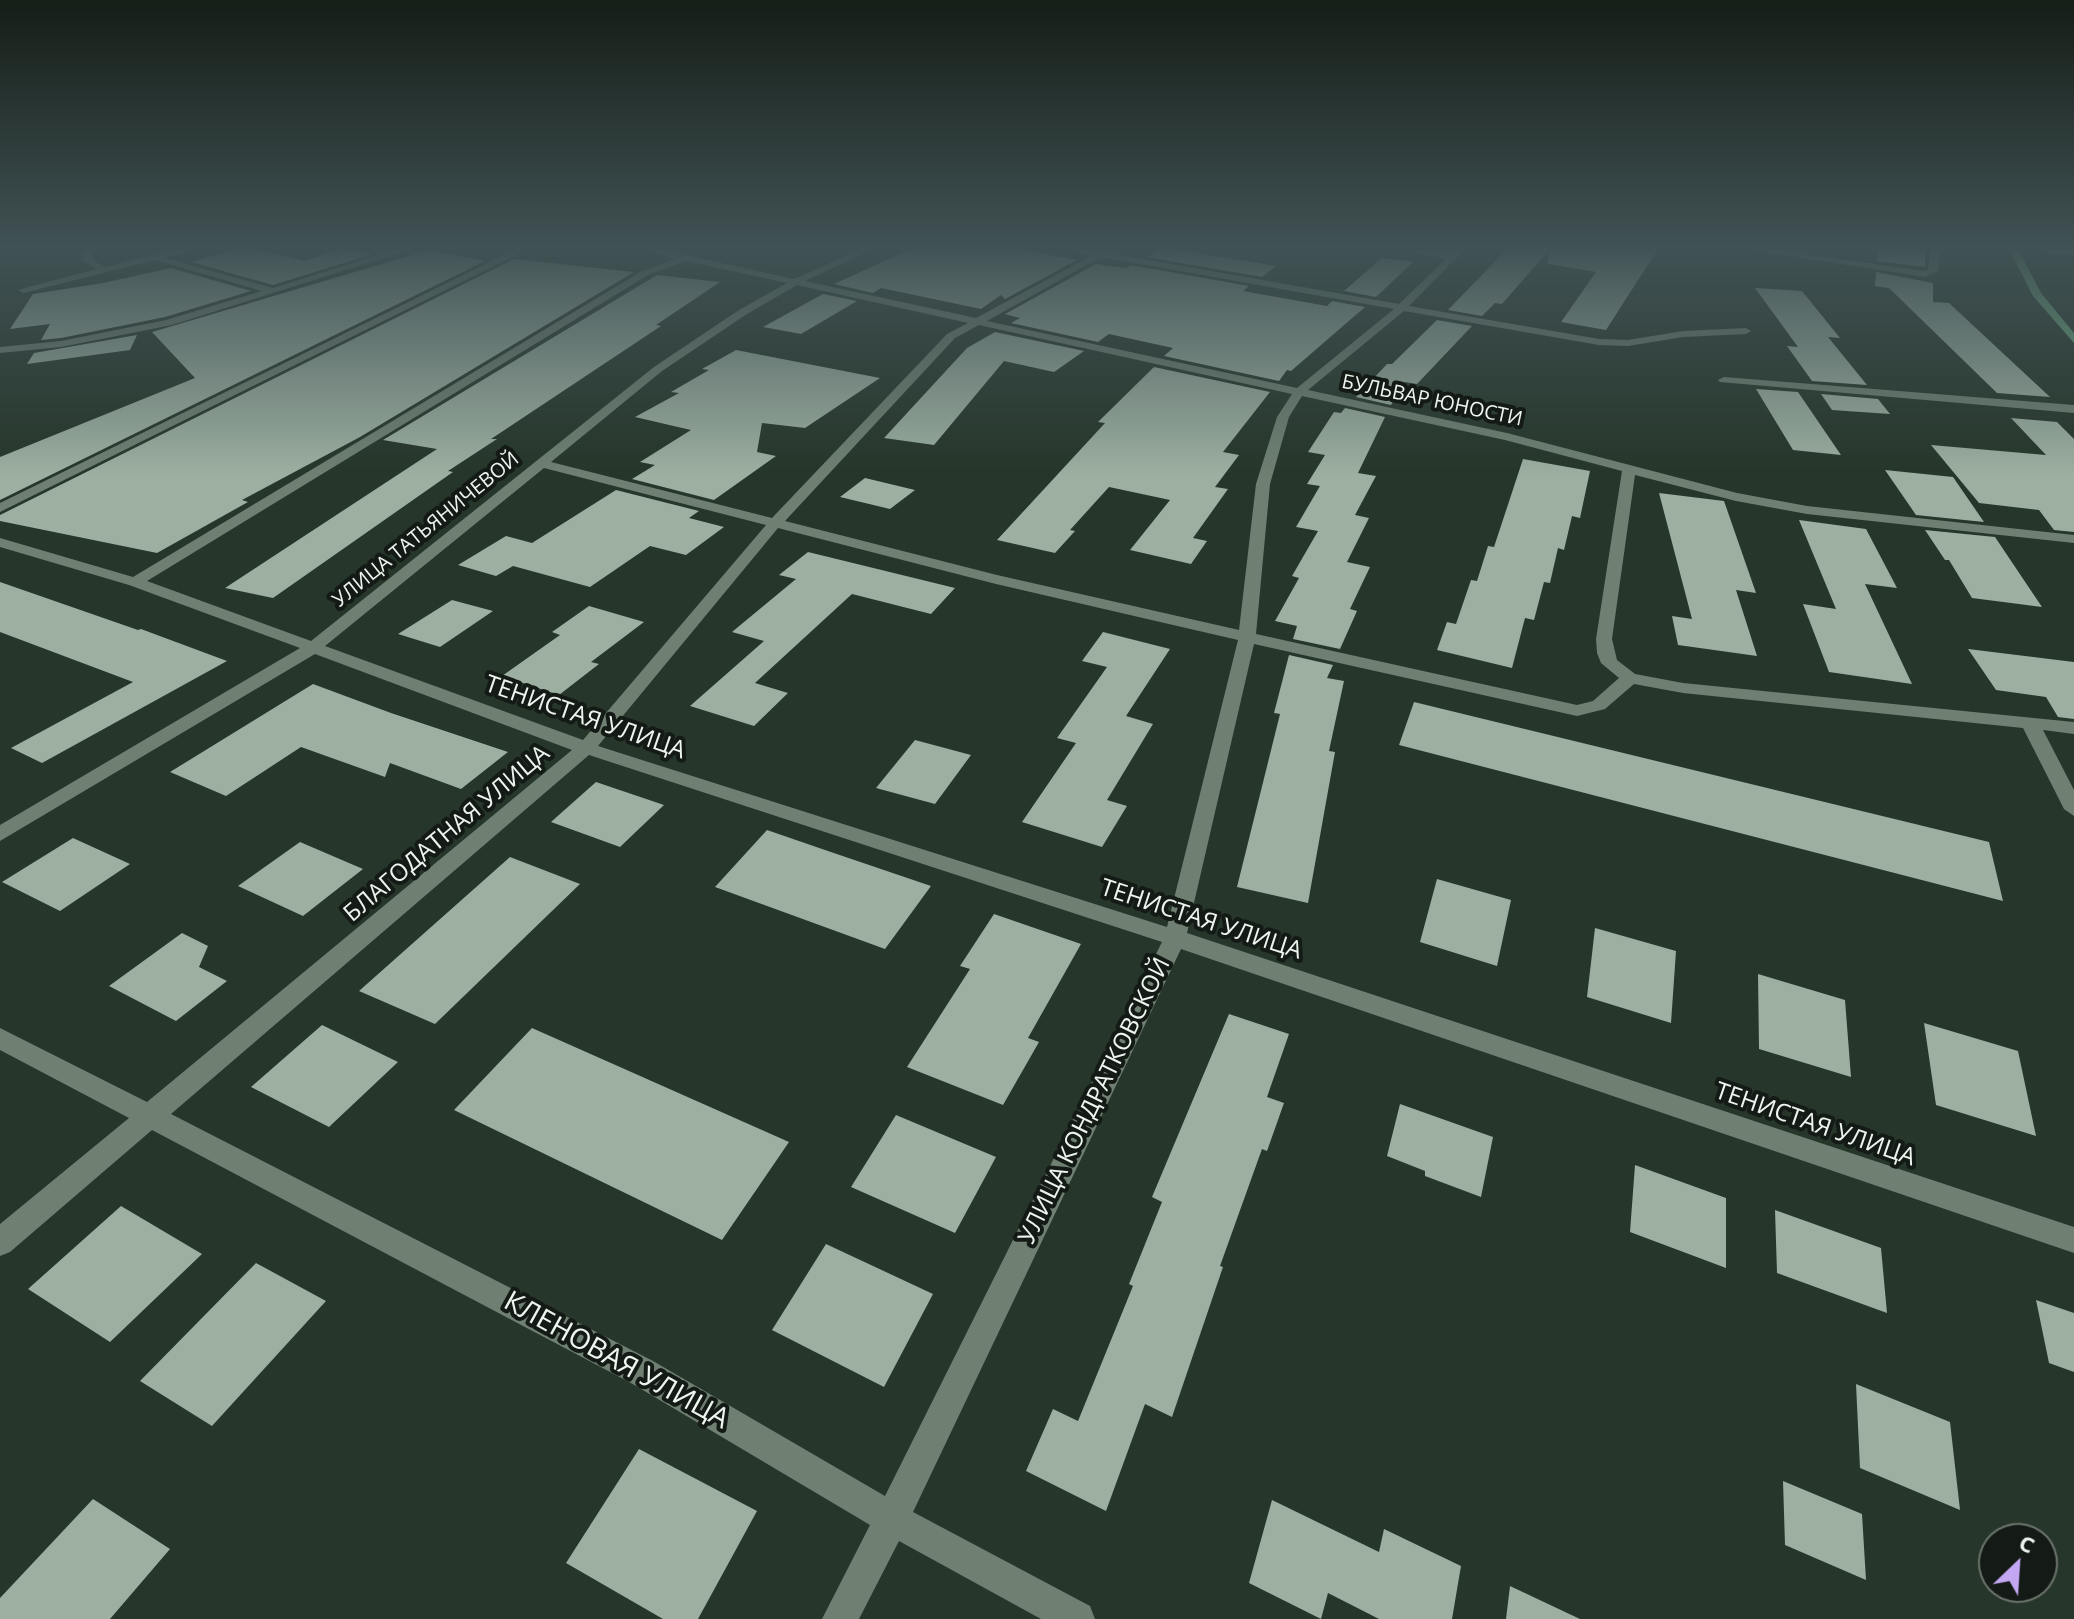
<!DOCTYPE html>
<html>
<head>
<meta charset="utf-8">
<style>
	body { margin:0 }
	#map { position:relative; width:2074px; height:1619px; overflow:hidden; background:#26362a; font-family:"Open Sans",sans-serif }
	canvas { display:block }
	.north { position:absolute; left:1978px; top:1523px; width:80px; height:80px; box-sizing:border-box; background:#141b16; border:2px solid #6b736c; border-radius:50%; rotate:25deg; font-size:22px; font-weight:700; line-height:32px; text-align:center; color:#edf6ee }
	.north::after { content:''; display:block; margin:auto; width:28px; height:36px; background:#c3a7f2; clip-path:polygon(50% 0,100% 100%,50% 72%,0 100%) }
</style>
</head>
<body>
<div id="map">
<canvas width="2074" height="1619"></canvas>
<div class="north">С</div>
</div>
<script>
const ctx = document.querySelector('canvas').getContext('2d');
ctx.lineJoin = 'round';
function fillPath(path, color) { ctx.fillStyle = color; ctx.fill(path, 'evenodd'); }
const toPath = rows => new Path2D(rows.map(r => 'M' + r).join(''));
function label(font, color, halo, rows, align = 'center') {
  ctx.font = font + ' "Open Sans",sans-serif'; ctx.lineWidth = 8; ctx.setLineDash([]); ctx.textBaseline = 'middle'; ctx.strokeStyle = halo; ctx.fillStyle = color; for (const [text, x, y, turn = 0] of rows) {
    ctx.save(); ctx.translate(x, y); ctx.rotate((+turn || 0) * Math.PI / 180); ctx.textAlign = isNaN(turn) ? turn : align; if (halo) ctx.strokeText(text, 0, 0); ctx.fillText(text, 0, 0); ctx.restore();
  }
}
const building = toPath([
	[237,249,256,249,304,261,341,249,373,254,273,285,191,262],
	[910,249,1021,249,1077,260,1005,299,1001,295,981,309,881,288,873,293,834,284],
	[1159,249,1174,249,1276,266,1262,277,1147,257],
	[1507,249,1658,249,1606,330,1561,322,1596,272,1548,264,1549,250,1502,304,1495,303,1482,316,1448,310],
	[1878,249,1925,249,1925,267,1877,261],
	[429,250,485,261,0,500,0,457,195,378,152,332],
	[1382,258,1413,262,1376,297,1344,291],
	[514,259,634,272,360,437,242,500,248,502,157,553,0,521,0,515],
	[1096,264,1126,268,1131,265,1249,286,1243,291,1327,306,1332,301,1365,307,1291,371,1287,370,1279,381,1164,356,1173,348,1109,334,1098,342,1011,323,1020,318,1005,314],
	[171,268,251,291,165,317,61,338,41,340,50,324,10,329,33,294,103,283],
	[1876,272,1933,283,1933,302,1949,303,2050,397,1997,393,1889,288,1875,286],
	[657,275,720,282,656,325,661,326,491,439,497,439,448,471,453,472,273,598,225,588,437,449,383,440],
	[1755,288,1802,291,1840,338,1828,337,1867,385,1812,381,1787,346,1798,347],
	[823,294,857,301,801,334,763,327],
	[1437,320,1472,326,1417,384,1405,382,1391,405,1356,397,1387,364,1392,364],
	[995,332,1084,351,1054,372,1004,361,934,445,884,438,967,348],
	[137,335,130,350,27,364,34,353],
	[736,350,880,378,805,428,762,423,757,452,776,456,714,500,632,479,655,465,640,462,691,430,635,417,679,393,671,392,709,370,702,369],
	[1154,367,1270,392,1223,452,1239,455,1215,487,1228,489,1193,538,1207,541,1191,564,1130,550,1170,500,1109,487,1070,530,1075,531,1055,553,997,540,1105,423,1098,422],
	[1756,389,1798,392,1841,455,1793,450],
	[1821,394,1878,399,1890,414,1832,410],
	[1345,408,1385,417,1358,473,1376,476,1355,515,1369,518,1347,562,1370,567,1350,609,1357,611,1340,649,1293,639,1297,626,1275,621,1299,578,1292,576,1318,531,1296,527,1320,486,1307,484,1325,455,1308,452,1334,412,1341,413],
	[2011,418,2057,422,2074,439,2074,532,2054,530,2039,510,1979,503,1931,445,2046,455],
	[1523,459,1590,471,1580,518,1572,516,1564,550,1558,548,1550,583,1544,582,1534,620,1525,618,1512,668,1437,650,1447,622,1456,624,1471,580,1477,581,1488,546,1494,547],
	[1885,470,1953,477,1984,522,1916,515],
	[865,478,915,490,890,509,840,497],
	[616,490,699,511,689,518,724,527,686,555,650,546,590,587,513,566,496,576,458,565,506,536,532,543],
	[1659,493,1724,501,1756,593,1736,590,1757,656,1678,645,1672,616,1692,619],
	[1799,520,1866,529,1897,588,1865,584,1912,684,1829,672,1803,604,1836,609],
	[1925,530,1995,537,2042,607,1972,598,1949,560,1945,560],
	[808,552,955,588,931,614,852,594,755,683,788,693,754,726,690,706,764,641,732,632,796,579,779,575],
	[0,582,138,630,141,629,227,661,42,763,11,748,133,682,0,632],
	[452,600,493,611,440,647,398,634],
	[589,606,644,622,591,662,599,664,559,695,502,676,560,635,552,632],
	[1103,632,1170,649,1126,716,1153,724,1107,800,1127,806,1102,847,1022,822,1076,743,1057,738,1107,667,1082,661],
	[1968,649,2074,662,2074,719,2058,717,2046,697,1996,690],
	[1289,655,1333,665,1327,678,1344,681,1329,751,1335,752,1308,903,1237,887,1280,714,1274,713],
	[313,684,391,713,508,752,461,789,390,763,385,777,301,747,226,796,170,772],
	[1414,702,1989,842,2003,901,1399,745],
	[915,740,971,755,935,804,876,788],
	[596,782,664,805,620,847,551,822],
	[767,830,825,850,931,886,885,949,715,887],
	[73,838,130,864,60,911,2,882],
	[300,842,363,869,303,916,238,886],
	[510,857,580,884,435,1024,359,991],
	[1437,879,1511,900,1497,966,1420,942],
	[994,914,1081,944,1028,1038,1039,1042,1003,1105,907,1067,970,969,960,966],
	[1595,928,1676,951,1671,1023,1587,997],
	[182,933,208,946,199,967,227,981,176,1021,109,986],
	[1758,974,1845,1000,1851,1077,1759,1049],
	[1229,1014,1289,1034,1267,1097,1284,1103,1267,1151,1262,1149,1220,1266,1223,1267,1172,1417,1145,1404,1106,1511,1026,1471,1053,1409,1078,1421,1133,1286,1129,1284,1162,1202,1152,1197],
	[1924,1023,2018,1051,2036,1136,1936,1105],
	[322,1025,398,1062,329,1127,251,1087],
	[532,1028,789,1142,722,1240,454,1110],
	[1400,1104,1493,1137,1481,1197,1425,1176,1425,1171,1387,1156],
	[896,1115,996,1157,955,1233,851,1187],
	[1635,1165,1726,1198,1726,1268,1630,1232],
	[121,1206,202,1254,110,1342,28,1289],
	[1775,1210,1881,1248,1887,1313,1777,1273],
	[826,1244,933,1294,884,1387,772,1330],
	[256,1263,326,1301,212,1426,140,1381],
	[2036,1300,2074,1313,2074,1372,2049,1363],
	[1856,1384,1950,1422,1960,1510,1860,1468],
	[639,1449,757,1511,698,1619,663,1619,566,1563],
	[1783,1481,1862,1514,1866,1580,1785,1545],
	[93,1499,170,1549,110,1619,0,1619,0,1598],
	[1272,1500,1379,1552,1384,1529,1461,1566,1452,1619,1379,1619,1328,1593,1321,1619,1249,1583],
	[1510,1586,1580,1619,1506,1619]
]);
const minor = toPath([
	[85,249,96,249,92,253,93,260,105,267,178,249,194,249,165,258,273,288,397,249,412,249,172,325,61,347,0,353,0,347,61,341,166,320,262,291,155,260,23,293,18,290,96,269,84,261,82,252,85,249],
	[516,249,528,249,0,512,0,503,516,249],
	[640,249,658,249,794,279,861,249,873,249,805,281,976,318,1091,256,1065,249,1114,249,1109,253,1399,304,1446,259,1402,249,1451,254,1455,249,1465,249,1409,306,1599,339,1628,340,1683,331,1746,328,1751,331,1746,334,1683,337,1628,346,1599,345,1404,311,1308,390,1507,433,1737,493,1807,506,2074,535,2074,543,1807,514,1736,501,1635,475,1612,639,1617,660,1635,674,1683,683,2074,722,2074,734,2043,730,2074,790,2074,816,2064,809,2023,728,1683,693,1634,684,1605,709,1577,716,1254,644,1187,933,2074,1227,2074,1253,1181,949,913,1512,1090,1606,1095,1619,1041,1619,899,1541,859,1619,822,1619,870,1525,631,1383,152,1130,10,1252,0,1256,0,1224,129,1118,0,1050,0,1028,147,1102,572,750,315,654,0,841,0,825,300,648,129,585,0,547,0,538,133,577,642,271,676,259,640,249],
	[1101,257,1394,309,1297,388,987,321,1101,257],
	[686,261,787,283,739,310,654,367,311,641,147,581,648,275,686,261],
	[797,285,968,323,947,334,772,518,551,462,662,371,747,314,797,285],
	[979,325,1292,394,1277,417,1256,484,1239,630,997,575,785,521,955,338,979,325],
	[1302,396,1505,440,1622,471,1596,639,1597,653,1601,663,1619,678,1593,701,1577,705,1256,634,1270,484,1289,417,1302,396],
	[544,468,766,525,583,740,325,646,544,468],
	[778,528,996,584,1238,640,1167,927,598,746,778,528],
	[589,755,1162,942,885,1496,653,1361,171,1114,589,755],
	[1744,249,1770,249,1924,271,1928,269,1930,249,1940,249,1938,271,1925,277,1744,249],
	[2037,249,2074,250,2074,256,2041,252,2037,249],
	[1724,377,2074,405,2074,413,1720,382,1718,380,1724,377]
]);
const major = toPath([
	[2009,249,2018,249,2041,293,2074,333,2074,343,2033,296,2009,249]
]);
const farStreetnames = [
	["БУЛЬВАР ЮНОСТИ",1432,401,12],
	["УЛИЦА ТАТЬЯНИЧЕВОЙ",426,530,-39]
];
const streetNames = [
	["ТЕНИСТАЯ УЛИЦА",585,718,19],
	["БЛАГОДАТНАЯ УЛИЦА",447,834,-40],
	["ТЕНИСТАЯ УЛИЦА",1201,920,18],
	["УЛИЦА КОНДРАТКОВСКОЙ",1095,1101,-64],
	["ТЕНИСТАЯ УЛИЦА",1815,1125,19]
];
const nearStreetnames = [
	["КЛЕНОВАЯ УЛИЦА",616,1361,29]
];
fillPath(building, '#9cafa0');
fillPath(minor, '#6f8072');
fillPath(major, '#6ead7f');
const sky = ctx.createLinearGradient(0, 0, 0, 476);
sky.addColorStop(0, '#151e17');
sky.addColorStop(0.52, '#415255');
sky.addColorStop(1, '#41525500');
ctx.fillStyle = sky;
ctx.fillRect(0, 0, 2074, 476);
label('20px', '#edf6ee', '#141b16', farStreetnames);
label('24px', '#edf6ee', '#141b16', streetNames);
label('28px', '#edf6ee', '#141b16', nearStreetnames);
</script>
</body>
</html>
